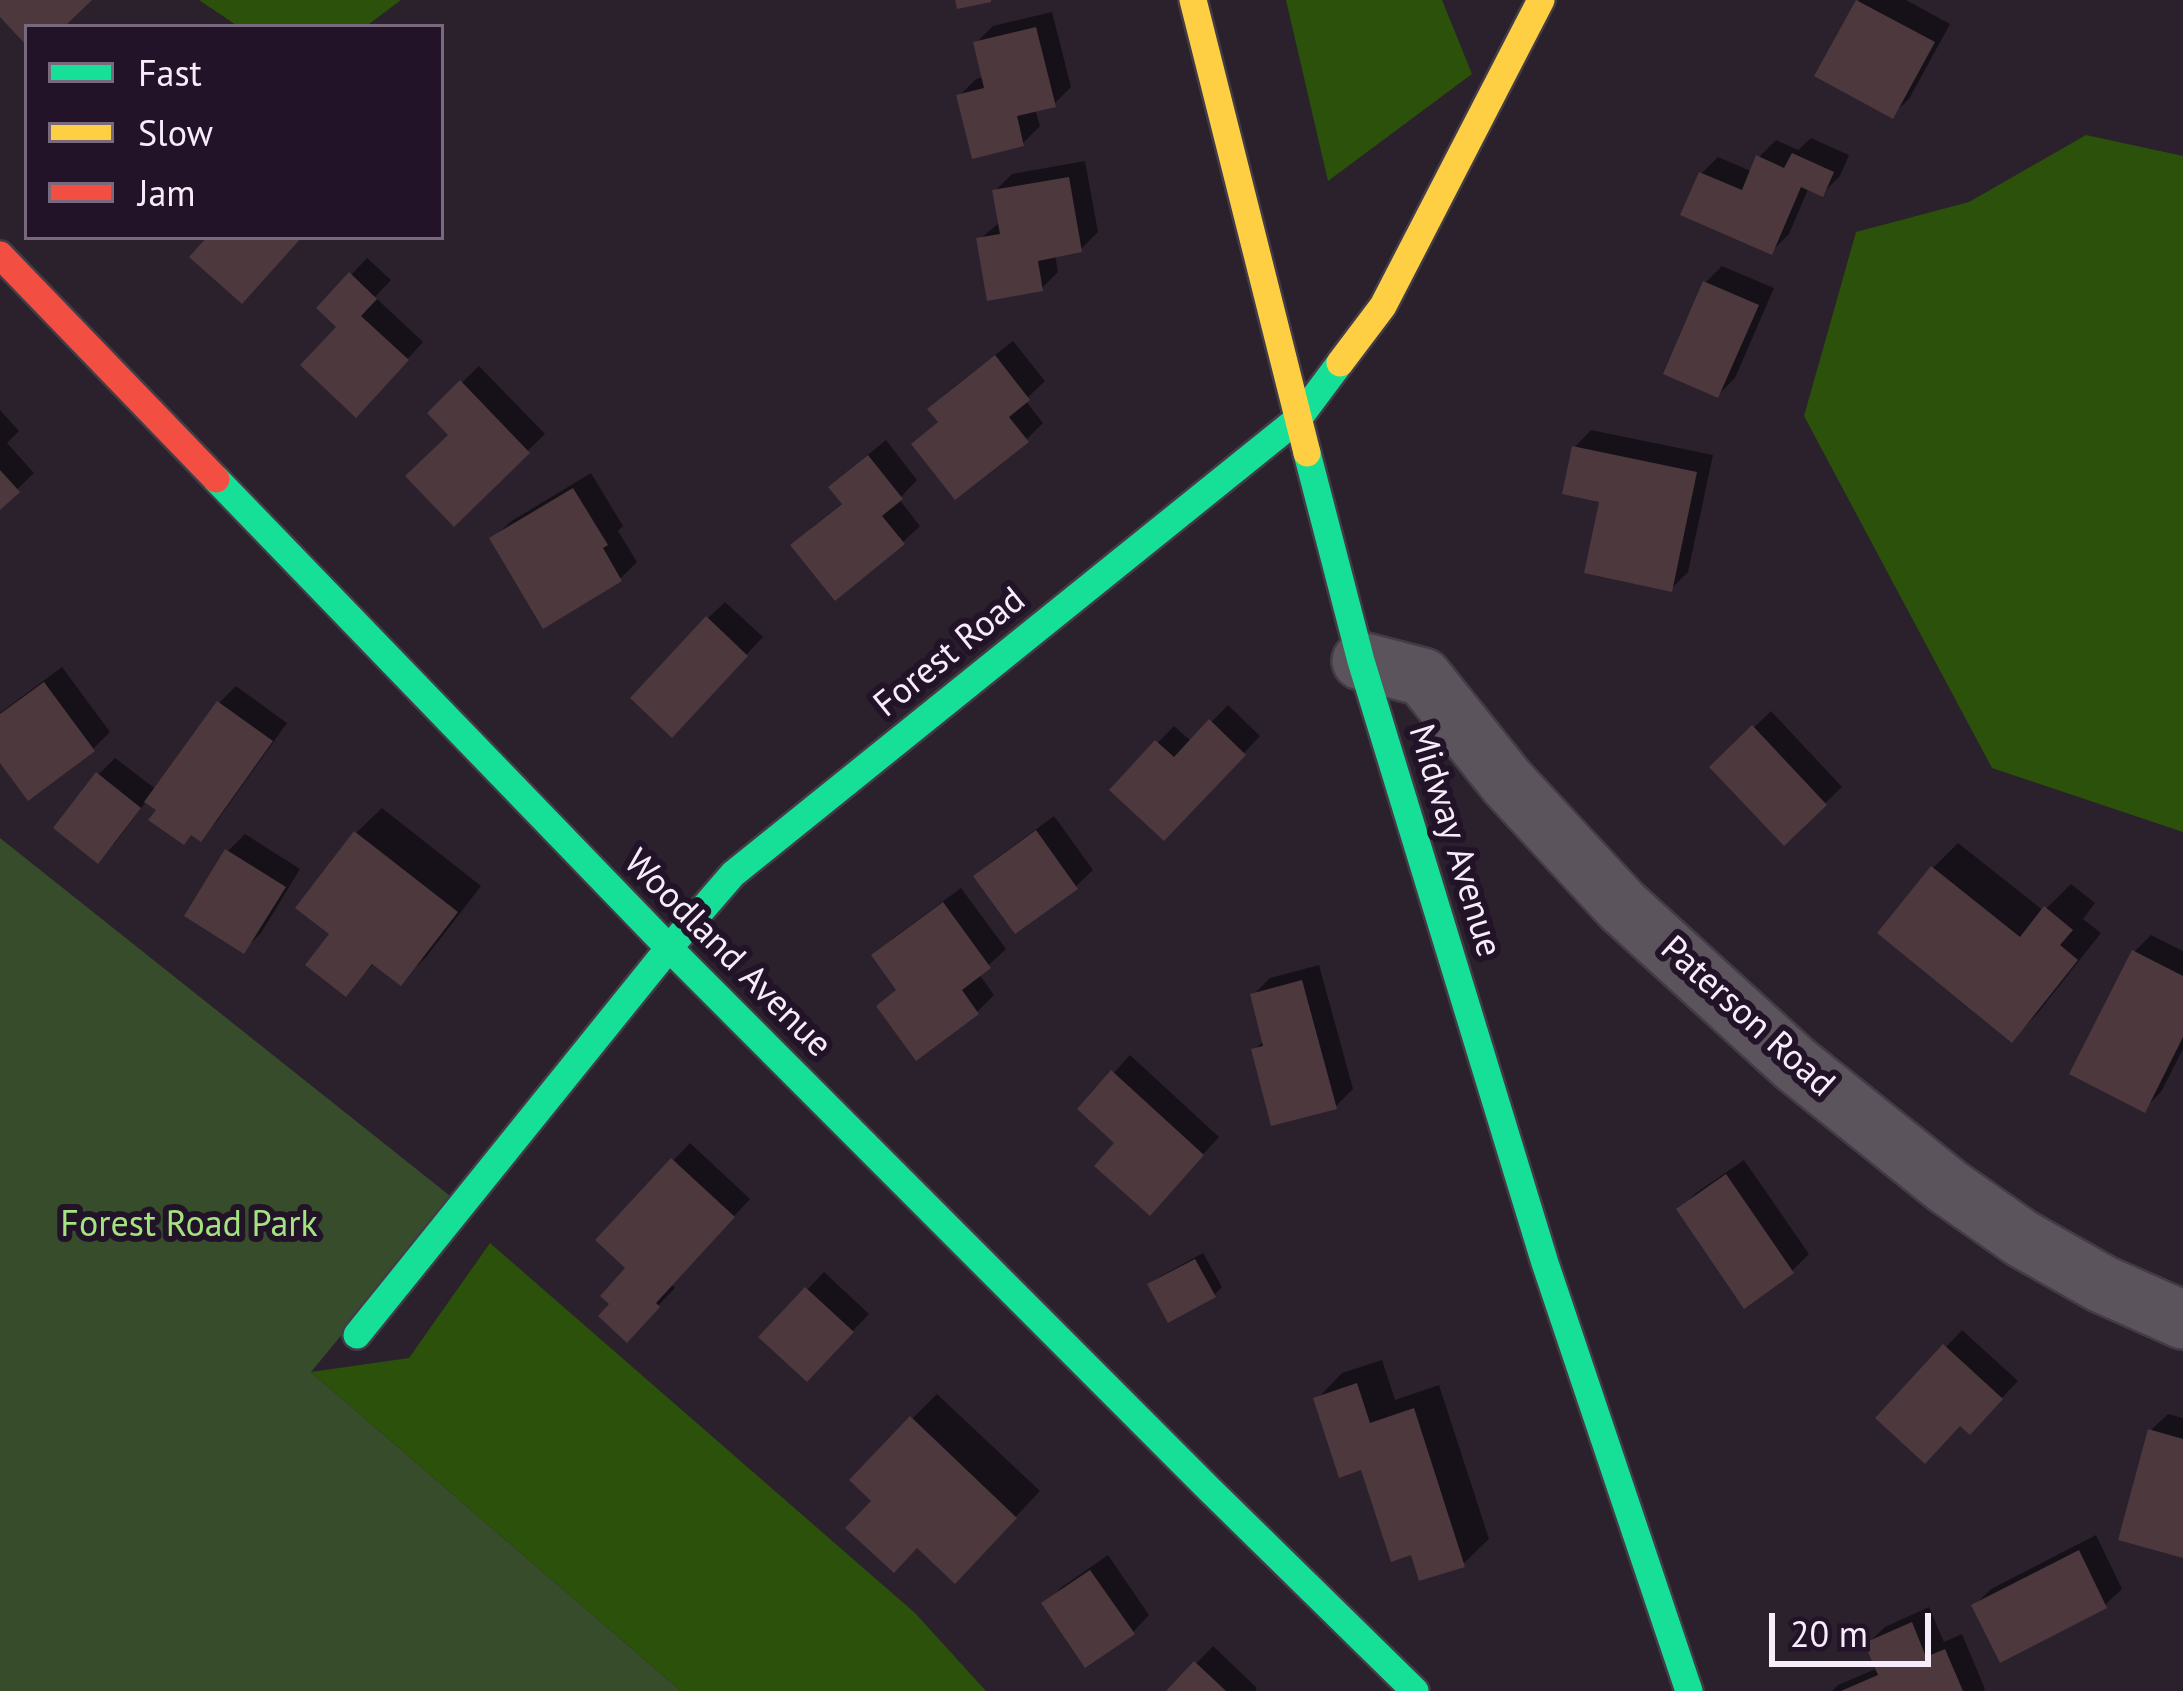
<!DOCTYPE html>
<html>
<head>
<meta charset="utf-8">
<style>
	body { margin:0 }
	#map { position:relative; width:2183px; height:1691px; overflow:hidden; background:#2a212d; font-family:"PT Sans",sans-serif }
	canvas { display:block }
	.legend { position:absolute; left:24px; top:24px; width:420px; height:216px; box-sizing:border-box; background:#231328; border:3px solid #786a7c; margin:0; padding:15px 21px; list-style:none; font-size:36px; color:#f7ecfa }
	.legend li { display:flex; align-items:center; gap:24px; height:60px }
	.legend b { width:60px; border:3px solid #786a7c }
	.scale { position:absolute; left:1769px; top:1613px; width:162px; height:54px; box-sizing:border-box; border:6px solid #f7ecfa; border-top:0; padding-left:15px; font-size:36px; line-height:42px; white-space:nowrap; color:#f7ecfa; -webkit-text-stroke:9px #231328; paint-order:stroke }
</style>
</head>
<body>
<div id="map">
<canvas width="2183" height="1691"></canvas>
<ul class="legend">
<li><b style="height:15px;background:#16e098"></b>Fast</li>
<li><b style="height:15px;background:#ffcf43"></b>Slow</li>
<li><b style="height:15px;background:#f24e42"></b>Jam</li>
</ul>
<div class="scale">20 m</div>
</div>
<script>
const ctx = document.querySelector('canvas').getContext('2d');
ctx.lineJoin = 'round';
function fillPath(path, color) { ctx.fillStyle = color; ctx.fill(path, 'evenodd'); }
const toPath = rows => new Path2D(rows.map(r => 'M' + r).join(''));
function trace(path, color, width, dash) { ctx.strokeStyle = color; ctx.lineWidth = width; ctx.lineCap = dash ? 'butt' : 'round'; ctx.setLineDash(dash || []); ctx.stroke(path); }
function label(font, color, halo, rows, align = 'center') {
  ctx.font = font + ' "PT Sans",sans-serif'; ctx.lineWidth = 12; ctx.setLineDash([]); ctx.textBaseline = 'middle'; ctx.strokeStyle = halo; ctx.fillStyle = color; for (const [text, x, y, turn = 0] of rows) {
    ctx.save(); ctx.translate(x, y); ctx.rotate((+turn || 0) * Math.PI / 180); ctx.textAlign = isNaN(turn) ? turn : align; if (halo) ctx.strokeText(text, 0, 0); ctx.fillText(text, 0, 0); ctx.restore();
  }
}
const green = toPath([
	[0,838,454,1199,311,1372,681,1691,0,1691]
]);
const forest = toPath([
	[199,0,401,0,365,27,239,27],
	[1286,0,1442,0,1472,74,1328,181],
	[2086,135,2183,156,2183,832,1992,768,1804,416,1856,232,1969,202],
	[490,1243,915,1613,986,1691,681,1691,311,1372,409,1358]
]);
const shadow = toPath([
	[1859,0,1906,0,1950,24,1909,99,1892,115,1818,75],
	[1052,12,1071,87,1054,104,1035,109,1040,126,1023,143,959,96,976,79,984,77,976,43,993,26],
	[1811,138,1849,155,1840,176,1823,193,1809,187,1789,234,1772,251,1701,174,1718,157,1753,172,1759,157,1776,140,1798,150],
	[1085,161,1098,232,1081,249,1055,254,1058,272,1041,289,980,239,1001,221,995,191,1012,174],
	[367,258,391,280,375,297,423,342,373,397,340,327,351,275],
	[1722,266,1774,288,1735,378,1718,395,1705,283],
	[1013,341,1045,381,1025,400,1043,423,1027,439,940,421,931,409,948,392],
	[479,366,545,434,454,522,452,434,431,413],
	[0,410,19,431,7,443,34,473,0,506],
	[1591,430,1713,455,1688,572,1671,589,1603,500,1575,447],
	[886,440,917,480,899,499,920,526,903,542,811,528,844,502,848,471],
	[591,473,623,526,618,531,637,562,620,579,493,539,510,522],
	[725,602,763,637,688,717,708,618],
	[62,667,110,732,93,749,0,758,0,713],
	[236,686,287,723,217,821,200,838,147,800,115,843,98,860,99,774,115,758,157,790,219,703],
	[1228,705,1260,736,1164,837,1113,789,1174,726,1192,742],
	[1771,711,1842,787,1784,842,1713,767],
	[382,808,481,886,426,957,401,982,375,962,346,993,333,933,356,833],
	[1054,816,1093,870,1076,886,977,876,994,860],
	[245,834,300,869,261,933,244,950,228,851],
	[1958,843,2044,911,2071,884,2095,903,2083,919,2101,933,2037,1014,2012,1039,1881,933,1933,868],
	[961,888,1006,949,979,974,994,995,977,1012,898,988,875,956,892,939],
	[2151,935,2183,951,2183,1049,2161,1092,2144,1109,2134,952],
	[1319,965,1353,1089,1336,1106,1254,1050,1265,1040,1253,995,1270,978],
	[1130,1055,1219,1137,1166,1195,1118,1143,1081,1109],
	[690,1143,750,1199,671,1284,675,1288,626,1339,613,1304,629,1268,599,1239],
	[1744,1160,1809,1254,1792,1271,1680,1210,1696,1193],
	[1203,1253,1222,1287,1214,1295,1151,1285,1159,1277],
	[824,1272,869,1314,807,1378,762,1337],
	[1962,1330,2018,1381,1970,1431,1961,1423,1879,1418],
	[1382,1360,1395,1400,1439,1385,1489,1539,1463,1564,1413,1552,1363,1466,1317,1399,1342,1373],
	[937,1394,1040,1491,980,1555,918,1544,875,1501,912,1419],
	[2168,1414,2183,1418,2183,1554,2151,1430],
	[2096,1535,2122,1589,2105,1605,1974,1606,1991,1589],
	[1108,1555,1149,1615,1133,1632,1045,1604,1062,1587],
	[1929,1607,1944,1642,1962,1634,1985,1689,1983,1691,1832,1691,1838,1685,1878,1668,1868,1643,1885,1627],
	[1213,1646,1257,1688,1255,1691,1170,1691]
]);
const building = toPath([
	[0,0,92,0,64,27,27,27,27,46,0,17],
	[955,0,991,0,991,2,957,9],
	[1856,0,1935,42,1893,119,1814,76],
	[1036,27,1056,107,1017,116,1024,146,972,159,956,95,984,88,973,42],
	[1792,153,1834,172,1823,197,1801,187,1772,255,1680,215,1699,172,1742,190,1756,155,1784,168],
	[1069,177,1082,252,1038,261,1043,291,987,301,976,238,1000,234,992,190],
	[207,237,302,237,242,304,189,257],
	[349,272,377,299,361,316,409,360,356,418,300,365,336,327,316,308],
	[1703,281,1759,305,1718,398,1663,374],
	[995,355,1030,400,1009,417,1029,442,955,500,911,444,938,422,927,409],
	[460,380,530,453,454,527,405,476,448,435,427,413],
	[1572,446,1697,472,1672,592,1584,573,1599,502,1562,494],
	[868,455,903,499,882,516,905,544,835,601,790,545,842,504,828,487],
	[0,470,20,492,0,510],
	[573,488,608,545,603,548,622,581,543,629,489,538],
	[706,616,748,656,672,738,630,698],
	[44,682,95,751,28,801,0,763,0,714],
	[217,701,273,741,201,842,191,835,184,845,148,820,156,810,144,802],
	[1209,719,1246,755,1164,841,1109,790,1155,740,1174,757],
	[1752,725,1827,805,1784,846,1709,767],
	[96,772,141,808,98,864,53,828],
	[1036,830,1078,889,1015,934,973,876],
	[354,831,458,912,401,986,372,964,346,997,305,965,329,934,295,908],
	[225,849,286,887,244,954,184,916],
	[1931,866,2020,937,2044,906,2073,930,2060,945,2078,960,2012,1043,1877,933],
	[943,902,991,968,962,990,979,1014,916,1061,876,1006,896,990,871,955],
	[2132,950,2183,976,2183,1037,2145,1113,2069,1074],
	[1302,980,1337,1109,1271,1126,1251,1049,1263,1046,1250,994],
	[1111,1070,1204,1155,1150,1216,1094,1166,1114,1143,1077,1109],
	[671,1158,735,1217,656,1303,660,1307,627,1343,598,1316,609,1304,600,1296,625,1268,595,1240],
	[1726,1174,1794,1273,1744,1309,1676,1209],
	[1195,1259,1216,1297,1168,1323,1147,1284],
	[805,1287,854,1332,807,1382,758,1337],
	[1943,1344,2003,1399,1970,1435,1960,1426,1925,1464,1875,1418],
	[1357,1383,1370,1423,1414,1408,1465,1567,1419,1581,1411,1555,1391,1562,1361,1470,1339,1478,1313,1398],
	[910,1416,1017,1518,955,1584,917,1548,894,1573,845,1528,871,1501,849,1480],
	[2148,1429,2183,1439,2183,1558,2118,1540],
	[2079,1550,2107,1608,2000,1663,1971,1605],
	[1090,1570,1135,1634,1085,1668,1041,1603],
	[1912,1622,1926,1657,1945,1649,1963,1691,1841,1691,1878,1675,1864,1643],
	[1194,1661,1226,1691,1166,1691]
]);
const street = toPath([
	[1361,661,1423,677,1507,782,1622,906,1795,1064,1947,1186,2021,1238,2102,1284,2183,1320]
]);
const fast = toPath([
	[1307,453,1361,661,1545,1263,1689,1691],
	[216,479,669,948,1209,1489,1415,1691],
	[357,1335,669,948,733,874,1299,418,1340,363]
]);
const slow = toPath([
	[1193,0,1307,453],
	[1340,363,1383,306,1541,0]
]);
const jam = toPath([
	[0,255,216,479]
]);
const streetNames = [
	["Forest Road",950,653,-39],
	["Midway Avenue",1454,841,73],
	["Woodland Avenue",727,954,45],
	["Paterson Road",1747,1017,42]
];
const parkNames = [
	["Forest Road Park",189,1226]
];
fillPath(green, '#364c2a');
fillPath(forest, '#2c510a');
fillPath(shadow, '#0007');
fillPath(building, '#4c383d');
trace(street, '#433c46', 62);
trace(fast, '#433c46', 32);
trace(slow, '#433c46', 32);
trace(jam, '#433c46', 32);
trace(street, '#5b545d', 57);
trace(fast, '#16e098', 27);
trace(slow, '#ffcf43', 27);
trace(jam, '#f24e42', 27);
label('36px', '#f7ecfa', '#231328', streetNames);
label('36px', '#a3e47f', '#231328', parkNames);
</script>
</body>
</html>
